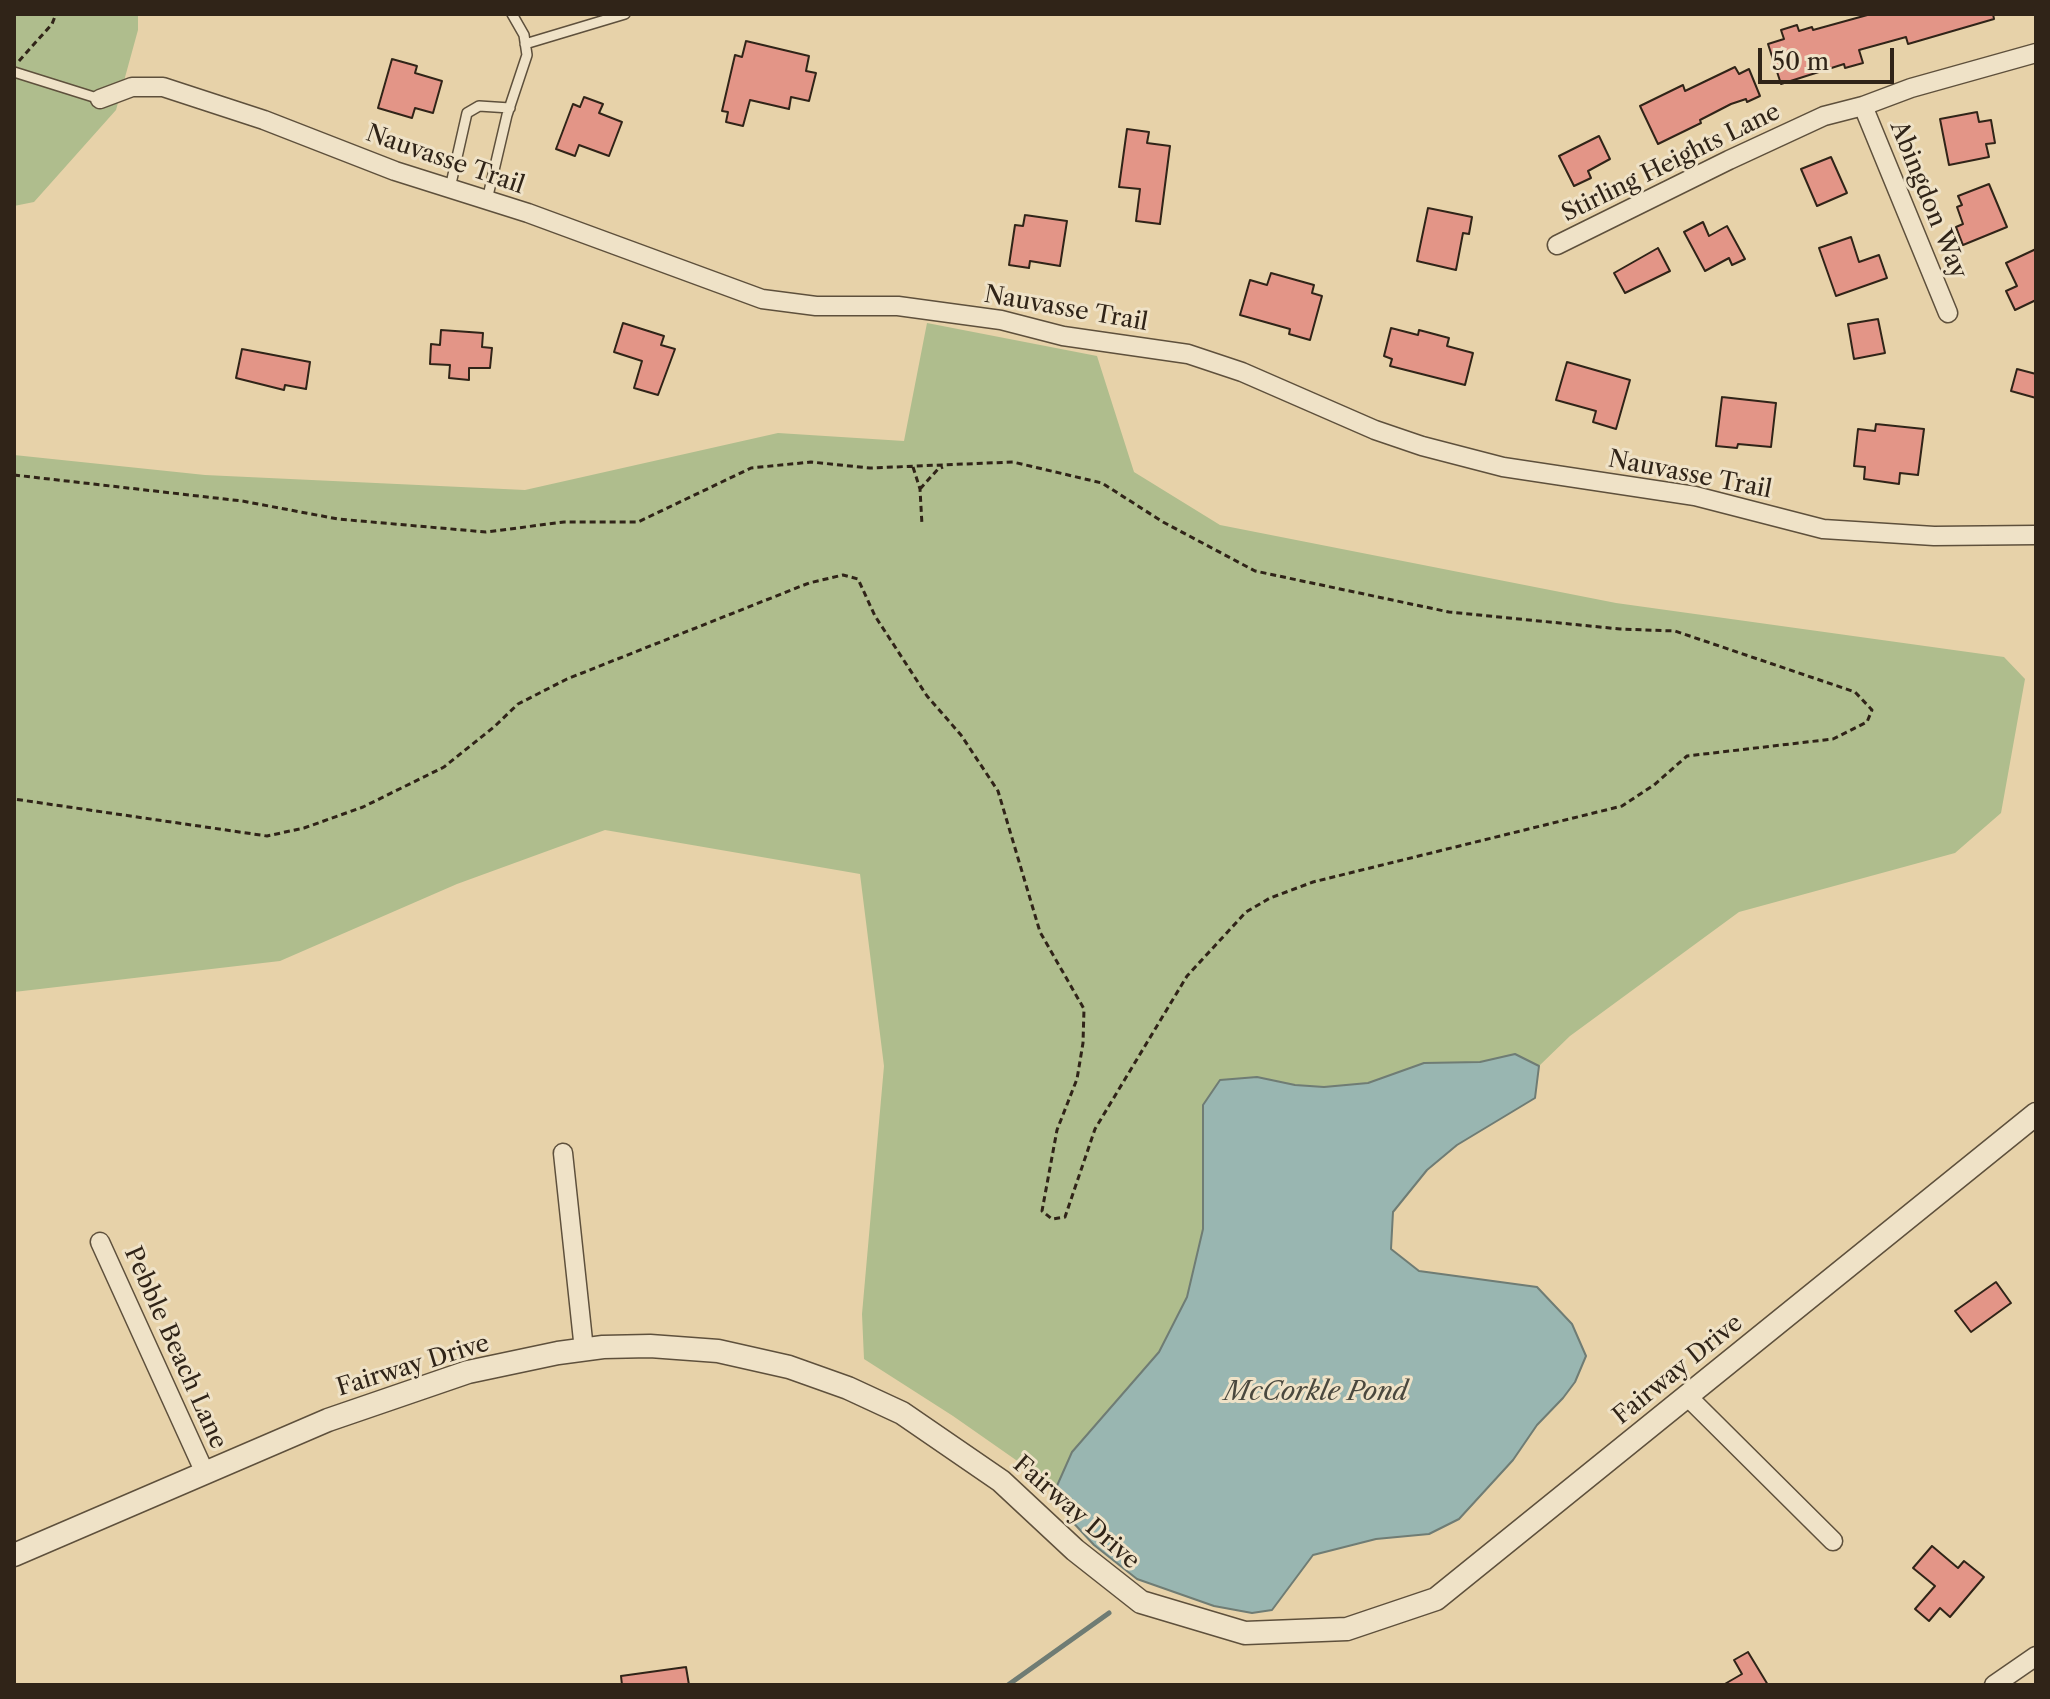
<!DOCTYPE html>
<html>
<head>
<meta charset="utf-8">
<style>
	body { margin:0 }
	#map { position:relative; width:2050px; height:1699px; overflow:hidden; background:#e7d2a9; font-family:"Libre Caslon Text",serif }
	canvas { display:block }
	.frame { position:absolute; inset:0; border:16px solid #302418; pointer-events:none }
	.scale { position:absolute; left:1758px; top:48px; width:136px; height:36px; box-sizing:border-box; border:4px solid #302418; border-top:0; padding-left:10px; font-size:24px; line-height:28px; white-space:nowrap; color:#302418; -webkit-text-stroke:6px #efe2c7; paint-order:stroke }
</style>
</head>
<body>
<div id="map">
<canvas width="2050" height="1699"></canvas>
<div class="frame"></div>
<div class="scale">50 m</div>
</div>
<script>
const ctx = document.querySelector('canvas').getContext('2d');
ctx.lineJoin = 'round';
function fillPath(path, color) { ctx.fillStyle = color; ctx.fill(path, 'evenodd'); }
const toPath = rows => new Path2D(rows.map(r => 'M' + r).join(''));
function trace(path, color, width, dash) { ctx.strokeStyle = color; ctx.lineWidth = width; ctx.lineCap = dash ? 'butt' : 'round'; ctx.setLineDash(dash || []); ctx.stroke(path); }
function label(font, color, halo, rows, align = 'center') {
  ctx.font = font + ' "Libre Caslon Text",serif'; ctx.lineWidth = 6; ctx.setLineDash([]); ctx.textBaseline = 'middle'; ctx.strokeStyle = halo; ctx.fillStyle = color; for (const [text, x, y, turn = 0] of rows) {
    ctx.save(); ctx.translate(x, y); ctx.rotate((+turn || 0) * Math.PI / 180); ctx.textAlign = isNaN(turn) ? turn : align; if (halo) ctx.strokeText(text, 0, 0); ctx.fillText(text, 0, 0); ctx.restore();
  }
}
const green = toPath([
	[14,14,138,14,138,30,116,110,34,202,14,206],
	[927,323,1097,356,1134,472,1220,525,1616,603,2004,657,2025,679,2001,813,1955,853,1739,912,1570,1036,1539,1066,1515,1054,1480,1062,1424,1063,1368,1083,1324,1087,1295,1085,1257,1077,1203,1105,1203,1229,1187,1297,1159,1352,1072,1452,1056,1488,953,1416,864,1359,862,1314,884,1066,860,874,605,830,457,884,280,961,14,992,14,455,205,475,525,490,778,433,904,441]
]);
const water = toPath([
	[1515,1054,1539,1066,1535,1098,1457,1145,1427,1170,1393,1212,1391,1249,1419,1271,1537,1287,1572,1324,1586,1356,1575,1382,1563,1398,1537,1425,1513,1460,1459,1519,1429,1534,1376,1539,1313,1555,1272,1610,1252,1613,1214,1606,1137,1579,1094,1545,1068,1517,1056,1488,1072,1452,1159,1352,1187,1297,1203,1229,1203,1105,1220,1080,1257,1077,1295,1085,1324,1087,1368,1083,1424,1063,1480,1062,1515,1054]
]);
const stream = toPath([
	[1008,1685,1109,1613]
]);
const building = toPath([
	[1871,14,1993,14,1994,19,1908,44,1906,37,1859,50,1863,63,1845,68,1844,64,1781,84,1768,44,1784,39,1781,30,1797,25,1799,31,1812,27,1813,30,1871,14],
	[746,41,809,56,806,71,816,73,809,101,791,97,789,109,750,100,743,126,726,122,728,112,722,111,735,55,742,57,746,41],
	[392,59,417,66,415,73,442,81,433,113,415,108,412,118,378,108,392,59],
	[1735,67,1739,74,1749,69,1760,96,1747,102,1746,99,1731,104,1700,120,1701,123,1658,144,1640,106,1683,85,1685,91,1735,67],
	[584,97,603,104,599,113,622,122,609,156,579,145,575,156,556,149,573,104,580,107,584,97],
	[1977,112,1979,122,1991,120,1995,143,1986,144,1989,157,1949,165,1940,119,1977,112],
	[1127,129,1149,132,1147,143,1170,146,1160,224,1136,221,1140,189,1119,187,1127,129],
	[1599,136,1610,159,1588,171,1591,178,1574,186,1559,156,1599,136],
	[1831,157,1847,193,1817,206,1801,169,1831,157],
	[1989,184,2007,227,1963,245,1956,227,1963,224,1957,207,1962,205,1958,196,1989,184],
	[1428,208,1472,217,1469,234,1463,233,1456,270,1417,261,1428,208],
	[1025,215,1067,221,1060,266,1030,261,1029,268,1009,265,1015,225,1023,226,1025,215],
	[1703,222,1709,236,1727,226,1745,259,1732,265,1729,258,1705,271,1684,232,1703,222],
	[1851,237,1859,262,1879,255,1887,278,1836,296,1819,248,1851,237],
	[1658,248,1670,271,1625,293,1614,273,1658,248],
	[2036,249,2036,300,2015,310,2006,291,2017,286,2006,263,2036,249],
	[1271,273,1314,285,1312,293,1322,296,1310,340,1289,334,1290,329,1240,315,1250,280,1267,285,1271,273],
	[1878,319,1885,353,1854,359,1848,324,1878,319],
	[623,323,664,336,661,345,675,349,658,395,634,388,642,361,614,352,623,323],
	[1391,328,1418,335,1419,330,1449,338,1447,346,1473,353,1465,385,1390,366,1392,359,1384,356,1391,328],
	[441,330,483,333,482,347,492,348,490,368,469,368,469,380,449,378,450,365,430,364,431,344,440,345,441,330],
	[242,349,310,362,306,389,285,385,284,390,236,378,242,349],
	[1567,362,1630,380,1616,429,1593,422,1596,411,1556,400,1567,362],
	[2017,369,2036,374,2036,398,2011,391,2017,369],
	[1722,397,1776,403,1771,447,1738,444,1737,448,1716,446,1722,397],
	[1876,424,1924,429,1918,475,1900,473,1899,484,1864,479,1865,467,1854,466,1858,429,1875,431,1876,424],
	[1996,1282,2011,1303,1971,1332,1955,1311,1996,1282],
	[1932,1546,1958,1568,1964,1561,1984,1577,1950,1617,1940,1608,1929,1621,1915,1609,1935,1586,1913,1568,1932,1546],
	[1748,1652,1768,1685,1723,1685,1742,1674,1734,1660,1748,1652],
	[686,1667,689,1685,622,1685,621,1676,686,1667]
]);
const path = toPath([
	[19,61,52,24,56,14],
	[913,467,920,489,922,525],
	[14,475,242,501,338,519,486,532,564,522,638,522,751,468,811,462,870,468,1013,462,1102,483,1163,522,1255,571,1449,612,1620,629,1675,631,1855,692,1872,710,1867,722,1833,739,1687,756,1654,785,1622,806,1313,882,1270,898,1246,912,1187,976,1095,1129,1065,1217,1052,1219,1042,1211,1057,1130,1077,1079,1083,1043,1084,1009,1040,932,998,791,961,735,927,696,875,616,858,579,843,575,809,583,567,679,518,704,494,727,444,767,363,807,304,828,267,836,14,799],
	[920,489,938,469,943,467]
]);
const service = toPath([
	[525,44,625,14],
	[14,72,100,99],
	[450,188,467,113,479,106,510,108],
	[487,200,507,115,527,55,524,35,512,14]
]);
const minor = toPath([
	[100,99,132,87,163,87,264,120,395,171,528,213,762,299,816,306,898,306,1001,320,1063,336,1188,354,1242,372,1375,430,1422,446,1503,467,1695,496,1823,529,1934,536,2036,535],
	[1863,106,1948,313],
	[1557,245,1729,160,1824,116,1863,106,1911,88,2036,53],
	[563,1153,584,1350],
	[100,1242,205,1473],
	[1687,1396,1833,1541],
	[1994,1685,2036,1656]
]);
const tertiary = toPath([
	[14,1555,328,1420,468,1372,558,1353,603,1347,650,1346,718,1351,789,1367,848,1388,902,1413,1001,1481,1075,1550,1141,1602,1245,1633,1347,1629,1436,1599,2036,1114]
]);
const streetNames = [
	["Nauvasse Trail",445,160,19],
	["Stirling Heights Lane",1671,163,-26],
	["Abingdon Way",1928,200,68],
	["Nauvasse Trail",1066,309,10],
	["Nauvasse Trail",1690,475,11],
	["Pebble Beach Lane",175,1348,66],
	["Fairway Drive",413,1366,-17],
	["Fairway Drive",1678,1370,-39],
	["Fairway Drive",1076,1513,41]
];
const waterNames = [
	["McCorkle Pond",1316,1392]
];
fillPath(green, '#afbd8d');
fillPath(water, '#99b6b1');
trace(water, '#6f7c74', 2);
trace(stream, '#6f7c74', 5);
fillPath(building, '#e39587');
trace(building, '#302418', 2);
trace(service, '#5e503c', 12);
trace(minor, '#5e503c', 21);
trace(tertiary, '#5e503c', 25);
trace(path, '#302418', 3, [6, 4]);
trace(service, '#efe2c7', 9);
trace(minor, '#efe2c7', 18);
trace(tertiary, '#efe2c7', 22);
label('24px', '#302418', '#efe2c7', streetNames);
label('italic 26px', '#4a483e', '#efe2c7', waterNames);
</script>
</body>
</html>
